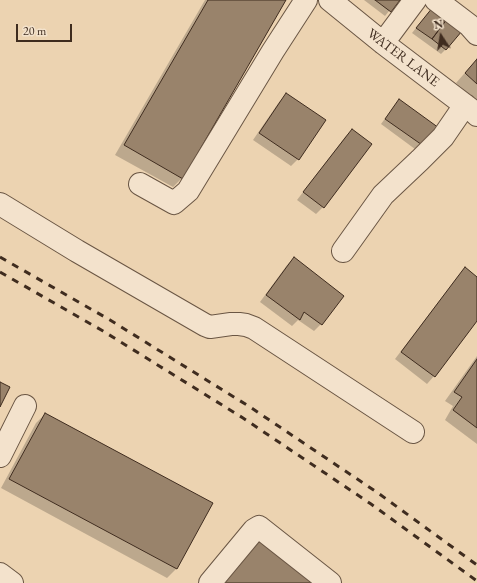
<!DOCTYPE html>
<html>
<head>
<meta charset="utf-8">
<style>
	body { margin:0 }
	#map { position:relative; width:477px; height:583px; overflow:hidden; background:#ecd3b1; font-family:"EB Garamond",serif }
	canvas { display:block }
	.north { position:absolute; left:421px; top:16px; width:40px; height:40px; -webkit-text-stroke:3px #f3e2cc; paint-order:stroke; rotate:348deg; font-size:11px; font-weight:700; line-height:16px; text-align:center; color:#3f2c1f }
	.north::after { content:''; display:block; margin:auto; width:14px; height:18px; background:#3f2c1f; clip-path:polygon(50% 0,100% 100%,50% 72%,0 100%) }
	.scale { position:absolute; left:16px; top:24px; width:56px; height:18px; box-sizing:border-box; border:2px solid #3f2c1f; border-top:0; padding-left:5px; font-size:12px; line-height:14px; white-space:nowrap; color:#3f2c1f; -webkit-text-stroke:3px #f3e2cc; paint-order:stroke }
</style>
</head>
<body>
<div id="map">
<canvas width="477" height="583"></canvas>
<div class="north">N</div>
<div class="scale">20 m</div>
</div>
<script>
const ctx = document.querySelector('canvas').getContext('2d');
ctx.lineJoin = 'round';
function fillPath(path, color) { ctx.fillStyle = color; ctx.fill(path, 'evenodd'); }
const toPath = rows => new Path2D(rows.map(r => 'M' + r).join(''));
function trace(path, color, width, dash) { ctx.strokeStyle = color; ctx.lineWidth = width; ctx.lineCap = dash ? 'butt' : 'round'; ctx.setLineDash(dash || []); ctx.stroke(path); }
function label(font, color, halo, rows, align = 'center') {
  ctx.font = font + ' "EB Garamond",serif'; ctx.lineWidth = 3; ctx.setLineDash([]); ctx.textBaseline = 'middle'; ctx.strokeStyle = halo; ctx.fillStyle = color; for (const [text, x, y, turn = 0] of rows) {
    ctx.save(); ctx.translate(x, y); ctx.rotate((+turn || 0) * Math.PI / 180); ctx.textAlign = isNaN(turn) ? turn : align; if (halo) ctx.strokeText(text, 0, 0); ctx.fillText(text, 0, 0); ctx.restore();
  }
}
const shadow = toPath([
	[205,0,285,0,182,178,173,187,115,155],
	[364,0,398,0,385,16],
	[428,13,445,50,441,54,412,33],
	[477,59,477,101,456,83],
	[286,95,298,159,291,166,253,140,279,102],
	[395,105,438,128,419,152,381,124],
	[352,130,323,207,316,214,297,200,345,137],
	[294,258,321,324,314,331,298,320,292,326,260,302,287,265],
	[465,269,477,278,477,320,434,376,427,384,395,359,458,276],
	[477,356,477,444,445,420,453,406,445,401],
	[45,414,211,504,176,569,167,578,1,488,36,423]
]);
const building = toPath([
	[208,0,286,0,183,179,124,145,208,0],
	[375,0,400,0,391,12,375,0],
	[433,7,447,19,432,39,416,28,433,7],
	[447,19,462,31,446,50,432,39,447,19],
	[477,59,477,84,465,73,477,59],
	[286,93,326,120,299,160,259,133,286,93],
	[399,99,439,128,425,147,385,119,399,99],
	[352,129,372,144,324,208,303,192,352,129],
	[294,257,344,296,322,325,304,312,300,320,266,295,294,257],
	[465,267,477,277,477,321,435,377,401,352,465,267],
	[477,359,477,428,453,410,462,397,454,392,477,359],
	[0,382,10,387,0,407,0,382],
	[45,413,213,503,177,569,9,479,45,413],
	[256,539,313,583,222,583,256,539]
]);
const minor = toPath([
	[330,0,383,43,474,112,477,115],
	[436,0,469,25,477,34],
	[383,43,415,0],
	[140,184,174,203,188,191,273,51,306,0],
	[0,204,77,251,205,325,210,327,231,324,239,324,246,325,254,328,413,432],
	[343,251,383,195,420,160,443,137,465,105],
	[0,456,25,406],
	[0,574,12,583],
	[210,583,254,530,259,527,330,583]
]);
const rail = toPath([
	[0,257,110,320,250,407,378,493,477,565],
	[0,272,103,331,243,418,371,504,477,581]
]);
const streetNames = [
	["WATER LANE",403,58,37]
];
fillPath(shadow, '#0003');
fillPath(building, '#99836b');
trace(building, '#3f2c1f', 1);
trace(minor, '#6a5644', 24);
trace(minor, '#f3e2cc', 22);
trace(rail, '#3f2c1f', 3, [7, 7]);
label('14px', '#3f2c1f', '#f3e2cc', streetNames);
</script>
</body>
</html>
